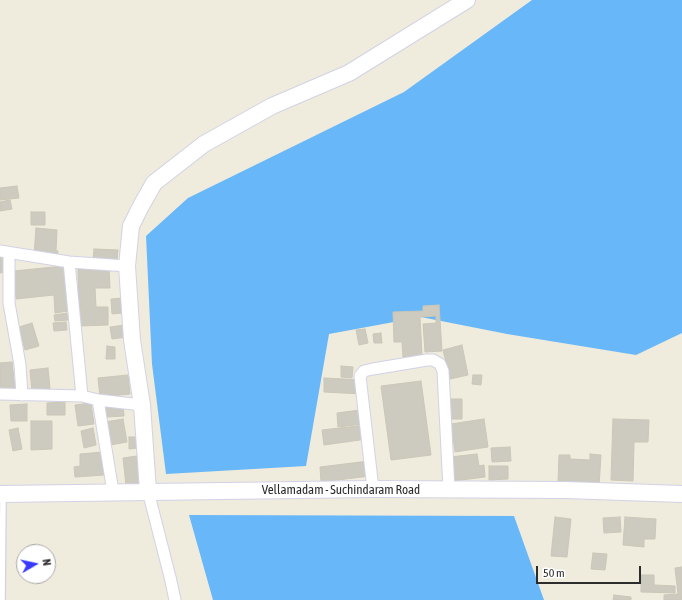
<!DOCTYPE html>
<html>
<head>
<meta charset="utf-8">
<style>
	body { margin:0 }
	#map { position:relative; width:682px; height:600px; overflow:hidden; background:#efebdd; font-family:"Asap Condensed",sans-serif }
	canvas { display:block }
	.north { position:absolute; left:16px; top:544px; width:40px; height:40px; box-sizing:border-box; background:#fff; border:1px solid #ababab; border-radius:50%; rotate:81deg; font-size:11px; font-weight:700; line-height:16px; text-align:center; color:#2c2c2c }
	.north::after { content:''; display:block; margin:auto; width:14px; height:18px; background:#3a3aff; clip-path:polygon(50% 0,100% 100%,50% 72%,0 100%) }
	.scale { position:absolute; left:536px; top:566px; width:105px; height:18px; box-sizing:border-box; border:2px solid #2c2c2c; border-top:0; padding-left:5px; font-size:12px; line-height:14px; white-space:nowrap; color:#2c2c2c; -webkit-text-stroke:3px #fff; paint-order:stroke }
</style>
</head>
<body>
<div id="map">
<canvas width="682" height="600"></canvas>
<div class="north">N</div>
<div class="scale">50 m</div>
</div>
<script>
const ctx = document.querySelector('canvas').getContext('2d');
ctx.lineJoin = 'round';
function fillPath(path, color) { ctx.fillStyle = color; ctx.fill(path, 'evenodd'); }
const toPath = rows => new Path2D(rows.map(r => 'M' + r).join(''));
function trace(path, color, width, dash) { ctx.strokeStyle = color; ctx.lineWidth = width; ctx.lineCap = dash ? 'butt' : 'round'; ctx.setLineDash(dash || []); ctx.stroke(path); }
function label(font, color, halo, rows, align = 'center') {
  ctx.font = font + ' "Asap Condensed",sans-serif'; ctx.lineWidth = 4; ctx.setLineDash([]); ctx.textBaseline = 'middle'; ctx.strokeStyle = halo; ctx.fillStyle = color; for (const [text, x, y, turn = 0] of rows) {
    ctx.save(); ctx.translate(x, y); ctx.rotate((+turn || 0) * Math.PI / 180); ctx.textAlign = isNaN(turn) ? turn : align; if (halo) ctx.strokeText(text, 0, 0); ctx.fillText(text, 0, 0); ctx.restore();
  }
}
const water = toPath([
	[532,0,682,0,682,333,636,355,507,334,421,317,329,334,306,466,166,474,152,364,146,236,188,198,404,92],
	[189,515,514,516,544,600,213,600]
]);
const building = toPath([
	[17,186,19,198,0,200,0,188,17,186],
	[10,200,12,209,0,211,0,202,10,200],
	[31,212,45,212,45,225,31,225,31,212],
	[36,228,57,230,56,251,58,251,57,257,34,255,36,228],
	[94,249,118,250,117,261,93,260,94,249],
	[3,255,6,272,0,273,0,256,3,255],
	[64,266,68,311,55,313,54,295,16,299,14,271,64,266],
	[109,268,110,288,95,288,96,307,108,307,108,325,79,326,78,269,109,268],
	[122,298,122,313,112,314,111,299,122,298],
	[439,305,442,351,425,352,423,324,436,323,436,316,420,317,422,356,403,357,402,342,394,342,393,312,423,311,423,306,439,305],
	[67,313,68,320,55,321,54,315,67,313],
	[66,322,67,330,54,331,53,323,66,322],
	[32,323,39,346,25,350,19,327,32,323],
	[125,325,127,337,112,339,110,327,125,325],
	[365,329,368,343,359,345,356,330,365,329],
	[381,333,382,343,374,343,373,334,381,333],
	[462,345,468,375,450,379,443,350,462,345],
	[107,346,115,347,115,359,106,359,107,346],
	[12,362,15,388,0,390,0,363,12,362],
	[341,366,353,367,352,378,341,377,341,366],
	[48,368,50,389,32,391,30,370,48,368],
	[128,375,130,394,100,397,98,378,128,375],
	[473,375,482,375,481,385,472,384,473,375],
	[324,378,363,380,363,394,324,392,324,378],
	[421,381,431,455,391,460,381,386,421,381],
	[449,399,462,399,462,419,448,419,449,399],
	[65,402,65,415,47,415,47,403,65,402],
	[91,403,94,424,78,426,75,405,91,403],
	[27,404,27,421,11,421,10,405,27,404],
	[123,405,124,416,107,417,106,407,123,405],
	[360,410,362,424,338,427,337,413,360,410],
	[123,419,127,442,110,445,105,422,123,419],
	[484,419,488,447,455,452,451,424,484,419],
	[613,419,649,420,648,442,634,442,633,481,611,480,613,419],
	[31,421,52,421,52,449,31,450,31,421],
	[366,425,367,439,324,445,322,430,366,425],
	[18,428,22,449,13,451,9,430,18,428],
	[93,428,96,445,84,448,81,431,93,428],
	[129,437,137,437,137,448,129,449,129,437],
	[510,447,511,461,492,462,491,448,510,447],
	[103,452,104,475,75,477,74,467,80,466,80,454,103,452],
	[477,454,479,466,484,465,485,477,453,481,450,457,477,454],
	[590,454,601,455,599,486,558,484,559,455,570,455,570,459,590,460,590,454],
	[137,456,140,483,126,485,123,458,137,456],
	[369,461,370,476,321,482,320,467,369,461],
	[489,466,508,466,508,479,489,480,489,466],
	[555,517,571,519,567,557,551,556,555,517],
	[620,517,621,532,604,533,603,518,620,517],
	[625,517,656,519,655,539,644,539,644,547,623,545,625,517],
	[593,553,607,554,605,570,591,569,593,553],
	[682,567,682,600,664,600,664,595,678,594,675,568,682,567],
	[641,575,654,575,654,585,675,586,675,593,641,592,641,575],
	[614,595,631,597,631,600,613,600,614,595]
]);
const lane = toPath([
	[2,600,3,496]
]);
const street = toPath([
	[0,251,69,262,127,266],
	[9,253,9,303,20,365,22,395],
	[69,262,82,396],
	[0,394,82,396,98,400,142,405],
	[98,400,113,492],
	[373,489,360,376,364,371,373,369,427,360,433,360,440,364,443,371,449,490],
	[148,491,170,577,175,600]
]);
const secondary = toPath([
	[148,491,142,405,132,340,127,266,131,226,141,206,154,183,204,144,272,106,349,73,467,0],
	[0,494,373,489,565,490,682,494]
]);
const streetNames = [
	["Vellamadam - Suchindaram Road",341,490]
];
fillPath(water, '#68b7f9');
fillPath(building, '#cdcac0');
trace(building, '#cbc7b6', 1);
trace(lane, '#d2d2e6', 8);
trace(street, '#d2d2e6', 13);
trace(secondary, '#d2d2e6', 18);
trace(lane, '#fff', 5.5);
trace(street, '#fff', 11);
trace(secondary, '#fff', 16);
label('13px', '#2c2c2c', '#fff', streetNames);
</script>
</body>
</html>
